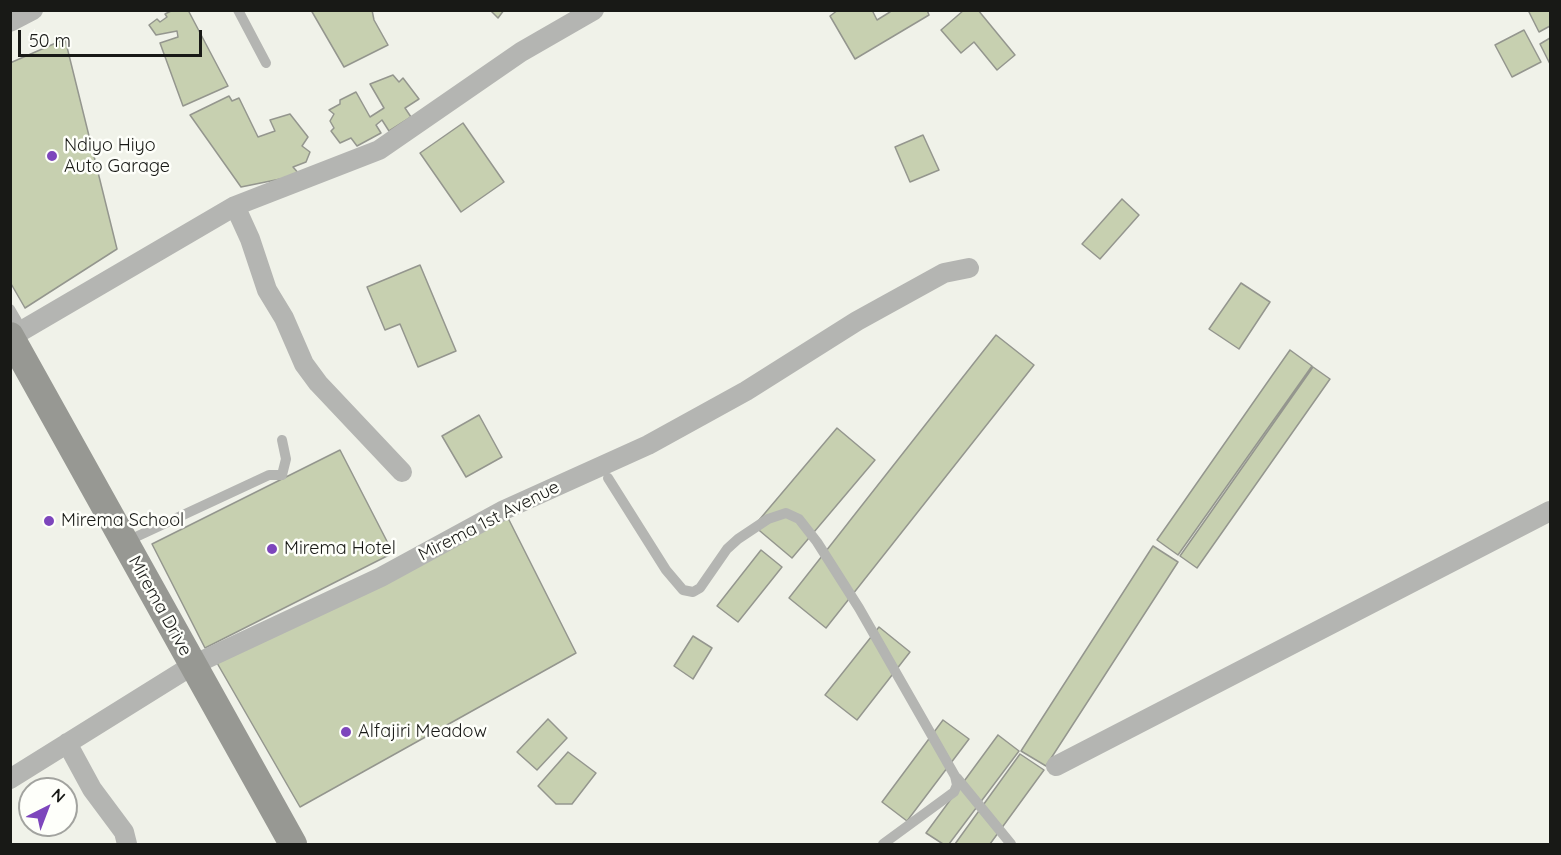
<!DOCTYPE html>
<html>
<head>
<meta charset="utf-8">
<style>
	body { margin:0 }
	#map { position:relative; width:1561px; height:855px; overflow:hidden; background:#f0f2e9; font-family:Quicksand,sans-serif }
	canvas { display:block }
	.frame { position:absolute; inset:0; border:12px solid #181916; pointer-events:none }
	.north { position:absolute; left:18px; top:777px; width:60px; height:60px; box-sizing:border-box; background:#fefffa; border:2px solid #a2a39f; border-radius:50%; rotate:42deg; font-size:16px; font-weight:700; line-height:24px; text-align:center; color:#181916 }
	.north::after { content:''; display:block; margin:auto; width:21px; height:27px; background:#7d46bc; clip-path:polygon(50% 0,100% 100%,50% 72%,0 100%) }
	.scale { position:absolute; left:18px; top:30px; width:184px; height:27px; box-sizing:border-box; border:3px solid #181916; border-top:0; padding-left:8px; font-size:18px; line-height:21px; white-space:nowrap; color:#181916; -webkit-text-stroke:4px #fefffa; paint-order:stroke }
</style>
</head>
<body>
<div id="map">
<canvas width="1561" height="855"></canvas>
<div class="frame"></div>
<div class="north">N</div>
<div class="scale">50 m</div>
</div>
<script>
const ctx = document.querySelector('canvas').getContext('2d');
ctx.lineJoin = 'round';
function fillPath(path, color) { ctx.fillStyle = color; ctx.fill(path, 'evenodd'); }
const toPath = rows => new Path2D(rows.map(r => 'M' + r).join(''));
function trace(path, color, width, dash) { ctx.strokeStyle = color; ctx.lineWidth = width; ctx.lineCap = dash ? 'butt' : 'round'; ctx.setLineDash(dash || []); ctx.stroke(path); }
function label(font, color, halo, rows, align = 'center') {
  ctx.font = font + ' Quicksand,sans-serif'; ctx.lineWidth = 5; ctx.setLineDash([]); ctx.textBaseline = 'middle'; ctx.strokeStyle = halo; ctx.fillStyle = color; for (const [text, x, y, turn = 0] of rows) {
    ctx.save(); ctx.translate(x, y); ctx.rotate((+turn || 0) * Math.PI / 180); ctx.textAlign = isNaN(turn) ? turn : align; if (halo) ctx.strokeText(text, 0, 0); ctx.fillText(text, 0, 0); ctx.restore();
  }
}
const building = toPath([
	[173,10,188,10,228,86,183,106,160,43,178,37,177,31,156,35,149,25,157,19,160,22,167,17,165,14,173,10],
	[311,10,372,10,374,20,388,45,344,67,311,10],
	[490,10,504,10,498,18,490,10],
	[838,10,872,10,877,20,890,12,889,10,927,10,929,15,855,59,830,16,838,10],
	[964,10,978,10,1015,55,997,70,974,42,961,53,941,30,964,10],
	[1528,10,1550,10,1550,26,1539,32,1528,10],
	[1524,30,1541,62,1512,77,1495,45,1524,30],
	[1550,38,1550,64,1540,44,1550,38],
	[65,39,117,249,25,308,10,282,10,63,65,39],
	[393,75,399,82,403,78,419,99,405,108,411,117,389,131,382,120,376,125,381,133,357,146,351,138,340,143,331,131,334,128,330,121,334,114,329,110,340,104,340,100,356,92,370,117,384,108,370,84,393,75],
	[229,96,232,101,239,98,258,137,275,131,270,120,290,114,308,137,302,146,310,152,306,162,293,167,300,175,241,187,190,115,229,96],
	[463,123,504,182,461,212,420,153,463,123],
	[923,135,939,170,910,182,895,147,923,135],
	[1122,199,1139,215,1100,259,1082,244,1122,199],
	[420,265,456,351,418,367,400,324,385,330,367,287,420,265],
	[1241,283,1270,302,1239,349,1209,329,1241,283],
	[996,335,1034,365,826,628,789,598,996,335],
	[1290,350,1312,366,1178,555,1157,540,1290,350],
	[1313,367,1330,379,1197,568,1180,556,1313,367],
	[479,415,502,457,466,477,442,436,479,415],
	[837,428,875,460,792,558,754,526,837,428],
	[340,450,393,553,205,648,152,544,340,450],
	[504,510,576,653,300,807,213,656,504,510],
	[1153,546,1178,562,1046,766,1021,751,1153,546],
	[761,550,782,567,738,622,717,606,761,550],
	[879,627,910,652,857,720,825,695,879,627],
	[693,636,712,648,693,679,674,666,693,636],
	[548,719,567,738,537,770,517,752,548,719],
	[943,720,969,739,907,821,882,802,943,720],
	[998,735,1019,751,949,844,943,844,926,833,998,735],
	[568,752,596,773,572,804,556,804,538,786,568,752],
	[1020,754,1044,770,990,844,955,844,1020,754]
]);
const lane = toPath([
	[238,10,266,63],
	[10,309,17,321],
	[608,478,666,570,683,590,693,592,700,588,727,549,738,539,768,519,786,513,799,519,817,542,859,608,955,776,957,785,954,792,883,844],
	[125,542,269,475,282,475,286,459,282,440],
	[957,778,1011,844]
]);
const street = toPath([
	[10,22,33,10],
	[235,206,250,239,267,290,284,318,304,364,318,383,402,472],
	[11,337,235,206,379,150,521,52,594,10],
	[67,743,92,789,124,832,127,844],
	[1056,766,1550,511],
	[10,779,193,665,381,577,504,510,648,445,746,391,857,321,944,273,969,268]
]);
const secondary = toPath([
	[10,336,293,844]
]);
const markers = [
	[52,156,6,"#7d46bc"],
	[49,521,6,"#7d46bc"],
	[272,549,6,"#7d46bc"],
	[346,732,6,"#7d46bc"]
];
const poiNames = [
	["Ndiyo Hiyo",64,146],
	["Auto Garage",64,167],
	["Mirema School",61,521],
	["Mirema Hotel",284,549],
	["Alfajiri Meadow",358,732]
];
const streetNames = [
	["Mirema 1st Avenue",489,521,-27],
	["Mirema Drive",160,606,61]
];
fillPath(building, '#c7d0b0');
trace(building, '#94968e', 1.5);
trace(lane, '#b4b5b2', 10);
trace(street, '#b4b5b2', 20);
trace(secondary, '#979893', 28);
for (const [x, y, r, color] of markers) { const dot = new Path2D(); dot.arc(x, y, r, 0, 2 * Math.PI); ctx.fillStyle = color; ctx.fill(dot); trace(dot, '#fefffa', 2); }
label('18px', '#181916', '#fefffa', poiNames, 'left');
label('18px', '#181916', '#fefffa', streetNames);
</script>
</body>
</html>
